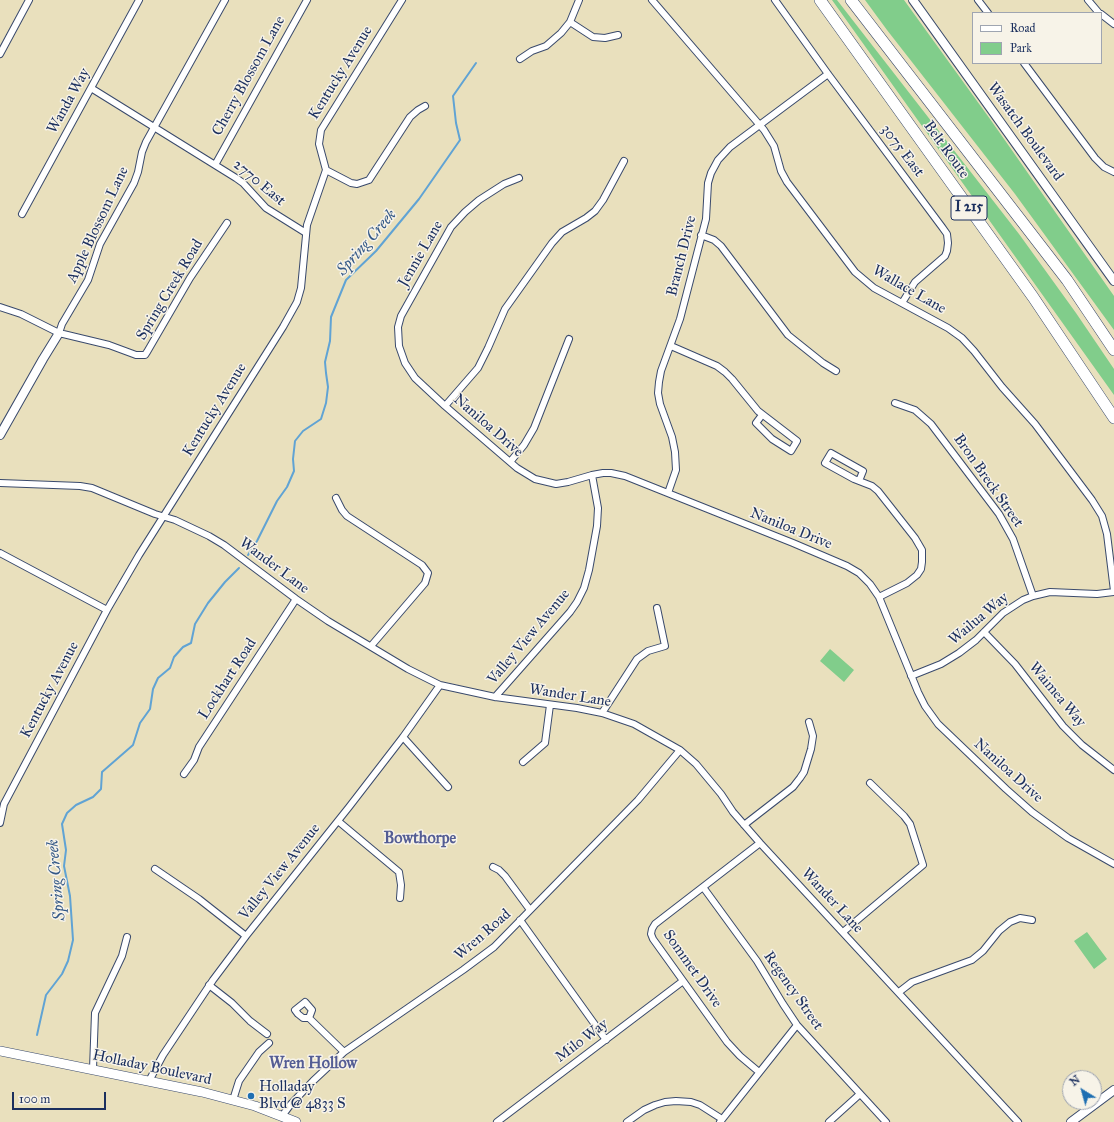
<!DOCTYPE html>
<html>
<head>
<meta charset="utf-8">
<style>
	body { margin:0 }
	#map { position:relative; width:1114px; height:1122px; overflow:hidden; background:#e9e0bd; font-family:"IM FELL Great Primer",serif }
	canvas { display:block }
	.legend { position:absolute; left:972px; top:12px; width:130px; height:52px; box-sizing:border-box; background:#f7f3e8; border:1px solid #9fa5b1; margin:0; padding:5px 7px; list-style:none; font-size:12px; color:#1b2f5e }
	.legend li { display:flex; align-items:center; gap:8px; height:20px }
	.legend b { width:20px; border:1px solid #9fa5b1 }
	.north { position:absolute; left:1062px; top:1070px; width:40px; height:40px; box-sizing:border-box; background:#f7f3e8; border:1px solid #9fa5b1; border-radius:50%; rotate:323deg; font-size:11px; font-weight:700; line-height:16px; text-align:center; color:#1b2f5e }
	.north::after { content:''; display:block; margin:auto; width:14px; height:18px; background:#1f6fb2; clip-path:polygon(50% 0,100% 100%,50% 72%,0 100%) }
	.scale { position:absolute; left:12px; top:1092px; width:94px; height:18px; box-sizing:border-box; border:2px solid #1b2f5e; border-top:0; padding-left:5px; font-size:12px; line-height:14px; white-space:nowrap; color:#1b2f5e; -webkit-text-stroke:3px #f7f3e8; paint-order:stroke }
</style>
</head>
<body>
<div id="map">
<canvas width="1114" height="1122"></canvas>
<ul class="legend">
<li><b style="height:5px;background:#fff"></b>Road</li>
<li><b style="height:11px;background:#81cd8b"></b>Park</li>
</ul>
<div class="north">N</div>
<div class="scale">100 m</div>
</div>
<script>
const ctx = document.querySelector('canvas').getContext('2d');
ctx.lineJoin = 'round';
function fillPath(path, color) { ctx.fillStyle = color; ctx.fill(path, 'evenodd'); }
const toPath = rows => new Path2D(rows.map(r => 'M' + r).join(''));
function trace(path, color, width, dash) { ctx.strokeStyle = color; ctx.lineWidth = width; ctx.lineCap = dash ? 'butt' : 'round'; ctx.setLineDash(dash || []); ctx.stroke(path); }
function label(font, color, halo, rows, align = 'center') {
  ctx.font = font + ' "IM FELL Great Primer",serif'; ctx.lineWidth = 3; ctx.setLineDash([]); ctx.textBaseline = 'middle'; ctx.strokeStyle = halo; ctx.fillStyle = color; for (const [text, x, y, turn = 0] of rows) {
    ctx.save(); ctx.translate(x, y); ctx.rotate((+turn || 0) * Math.PI / 180); ctx.textAlign = isNaN(turn) ? turn : align; if (halo) ctx.strokeText(text, 0, 0); ctx.fillText(text, 0, 0); ctx.restore();
  }
}
const green = toPath([
	[832,0,837,0,1019,234,1076,313,1114,369,1114,395],
	[865,0,904,0,990,119,1114,296,1114,330,1015,194,887,30],
	[830,649,854,670,844,682,820,661],
	[1087,932,1107,959,1094,969,1074,941]
]);
const stream = toPath([
	[248,555,257,541,277,501,287,487,294,471,293,459,295,441,303,431,321,419,326,403,328,387,326,373,325,362,330,341,331,317,346,280,376,251,419,199,460,140,456,123,453,96,476,63],
	[37,1035,46,995,62,974,68,961,73,940,70,896,64,866,66,850,62,824,67,813,76,805,93,797,101,789,102,772,133,745,140,723,150,709,153,689,158,678,170,668,174,657,183,647,191,643,195,624,208,603,225,582,239,568]
]);
const minor = toPath([
	[652,0,764,130,774,146,781,171,787,182,855,272,874,288,948,328,962,338,974,351,1002,387,1035,424,1092,500,1102,516,1107,534,1114,591],
	[775,0,828,74,942,227,947,234,948,243,947,251,945,256,915,282,902,303],
	[978,0,988,13],
	[1088,0,1099,13],
	[1101,14,1114,24],
	[570,22,593,37,605,38,618,35],
	[0,54,29,0],
	[520,59,532,51,546,46,561,33,570,22,579,0],
	[1024,63,1095,158,1104,167,1114,172],
	[91,88,236,178,243,183,266,208,306,233],
	[215,165,307,0],
	[326,170,351,183,357,184,369,180,410,117,418,110,425,106],
	[519,178,504,184,479,200,465,212,451,227,401,316,398,327,399,346,405,363,415,378,445,406,517,468,535,479,556,484,568,482,592,475,603,473,611,473,625,476,793,543,847,566,859,573,870,584,879,597,918,692,925,706,938,724,1006,789,1032,812,1068,838,1114,864],
	[22,214,139,0],
	[701,235,714,240,721,246,788,335,823,363,836,371],
	[0,307,21,314,59,333,109,345,136,355,145,355,147,352,190,278,227,223],
	[59,333,62,324,88,280,100,244,134,183,138,172,142,152,146,142,225,0],
	[671,346,717,366,725,372,732,379,758,411,797,441,791,451,772,439,756,423,762,415],
	[895,403,915,410,931,424,999,514,1013,539,1033,596],
	[445,406,478,368,488,348,505,309,552,243,562,232,586,218,595,211,603,200,624,161],
	[510,462,524,445,534,428,569,339],
	[859,481,863,471,831,453,825,463,854,479,872,486,878,491,915,538,922,550,922,562,921,569,917,575,907,583,879,597],
	[0,483,80,486,92,488,155,514,175,520,209,536,224,545,296,599,328,621,408,669,440,685,495,697,577,708,602,713,634,724,680,750,696,764,721,794,733,812,760,843,1018,1122],
	[668,493,676,470,675,452,672,437,660,404,658,393,659,382,661,371,680,319,706,219,708,183,711,173,718,160,730,147,828,74],
	[336,498,342,510,347,516,422,565,428,573,425,583,371,646],
	[0,553,107,610],
	[984,632,1015,664,1063,726,1082,745,1114,770],
	[911,676,941,664,959,653,976,640,1003,613,1023,600,1033,596,1050,592,1097,594,1114,592],
	[495,697,570,612,577,602,584,588,589,570,597,526,598,508,592,475],
	[602,713,637,659,648,651,665,646,657,608],
	[403,737,448,787],
	[523,762,545,743,550,705],
	[184,774,194,760,199,747,296,599],
	[338,821,399,872,401,885,400,898],
	[0,823,4,804,107,610,139,555,283,327,297,302,301,288,307,225,326,170,319,144,321,130,402,0],
	[744,825,793,787,800,778,804,772,811,749,813,736,809,722],
	[493,867,499,870,505,876,530,910],
	[155,869,199,899,246,936],
	[703,887,757,961,783,1004,797,1025,886,1122],
	[520,920,606,1040],
	[843,932,923,865,910,824,904,816,870,783],
	[209,985,232,1003,250,1021,267,1034],
	[899,992,912,982,972,960,983,951,999,931,1010,922,1020,918,1032,920],
	[309,1018,312,1010,305,1002,295,1010,298,1014,303,1018,309,1018,344,1052],
	[93,1069,95,1013,122,956,127,937],
	[759,1072,740,1056,727,1042,653,939,651,934,652,929,655,924,760,843],
	[149,1081,163,1055,213,980,246,936,349,807,403,737,440,685],
	[233,1100,239,1081,259,1052,269,1043],
	[282,1116,291,1104,313,1081,344,1052,463,970,494,947,638,800,680,750],
	[497,1122,683,981],
	[627,1122,644,1110,655,1105,665,1102,676,1101,691,1102,700,1105,722,1119],
	[720,1122,797,1025],
	[829,1122,860,1094]
]);
const tertiary = toPath([
	[913,0,1114,281],
	[0,435,43,359,59,333],
	[1071,1122,1114,1090]
]);
const secondary = toPath([
	[0,1051,202,1092,255,1106,296,1122]
]);
const motorway = toPath([
	[820,0,1033,297,1114,418],
	[851,0,1067,280,1114,350]
]);
const markers = [
	[251,1096,4,"#1f6fb2"]
];
const shields = [
	[969,208,36]
];
const shieldNames = [
	["I 215",969,208]
];
const streetNames = [
	["Kentucky Avenue",341,73,-58],
	["Cherry Blossom Lane",249,76,-61],
	["Wanda Way",69,101,-61],
	["Wasatch Boulevard",1025,132,54],
	["Belt Route",946,150,54],
	["3075 East",902,151,53],
	["2770 East",259,183,40],
	["Apple Blossom Lane",98,225,-65],
	["Jennie Lane",421,254,-60],
	["Branch Drive",682,256,-76],
	["Spring Creek Road",170,290,-59],
	["Wallace Lane",909,290,30],
	["Kentucky Avenue",215,410,-58],
	["Naniloa Drive",488,426,41],
	["Bron Breck Street",988,481,55],
	["Naniloa Drive",791,529,22],
	["Wander Lane",274,566,37],
	["Wailua Way",979,619,-40],
	["Valley View Avenue",529,637,-50],
	["Lockhart Road",228,679,-57],
	["Kentucky Avenue",50,690,-62],
	["Waimea Way",1057,695,50],
	["Wander Lane",570,696,9],
	["Naniloa Drive",1008,771,42],
	["Valley View Avenue",280,872,-51],
	["Wander Lane",832,901,47],
	["Wren Road",483,935,-41],
	["Sommet Drive",692,969,55],
	["Regency Street",793,991,55],
	["Milo Way",582,1041,-37],
	["Holladay Boulevard",152,1068,12]
];
const poiNames = [
	["Holladay",259,1087],
	["Blvd @ 4833 S",259,1104]
];
const waterNames = [
	["Spring Creek",367,243,-49],
	["Spring Creek",57,880,-95]
];
const neighbourhoodNames = [
	["Bowthorpe",420,839],
	["Wren Hollow",313,1064]
];
fillPath(green, '#81cd8b');
trace(stream, '#60a3d4', 2);
trace(minor, '#3a4a6c', 8);
trace(tertiary, '#3a4a6c', 10);
trace(secondary, '#3a4a6c', 10);
trace(motorway, '#3a4a6c', 12);
trace(minor, '#fff', 6);
trace(tertiary, '#fff', 8);
trace(secondary, '#fff', 9);
trace(motorway, '#fff', 11);
for (const [x, y, r, color] of markers) { const dot = new Path2D(); dot.arc(x, y, r, 0, 2 * Math.PI); ctx.fillStyle = color; ctx.fill(dot); trace(dot, '#f7f3e8', 1.5); }
for (const [x, y, w] of shields) { const box = new Path2D(); box.roundRect(x - w / 2, y - 12, w, 24, 3); ctx.fillStyle = '#f7f3e8'; ctx.fill(box); trace(box, '#1b2f5e', 1); }
label('bold 14px', '#1b2f5e', null, shieldNames);
label('15px', '#1b2f5e', '#f7f3e8', streetNames);
label('15px', '#1b2f5e', '#f7f3e8', poiNames, 'left');
label('italic 16px', '#335887', '#f7f3e8', waterNames);
label('bold 16px', '#545d94', '#f7f3e8', neighbourhoodNames);
</script>
</body>
</html>
